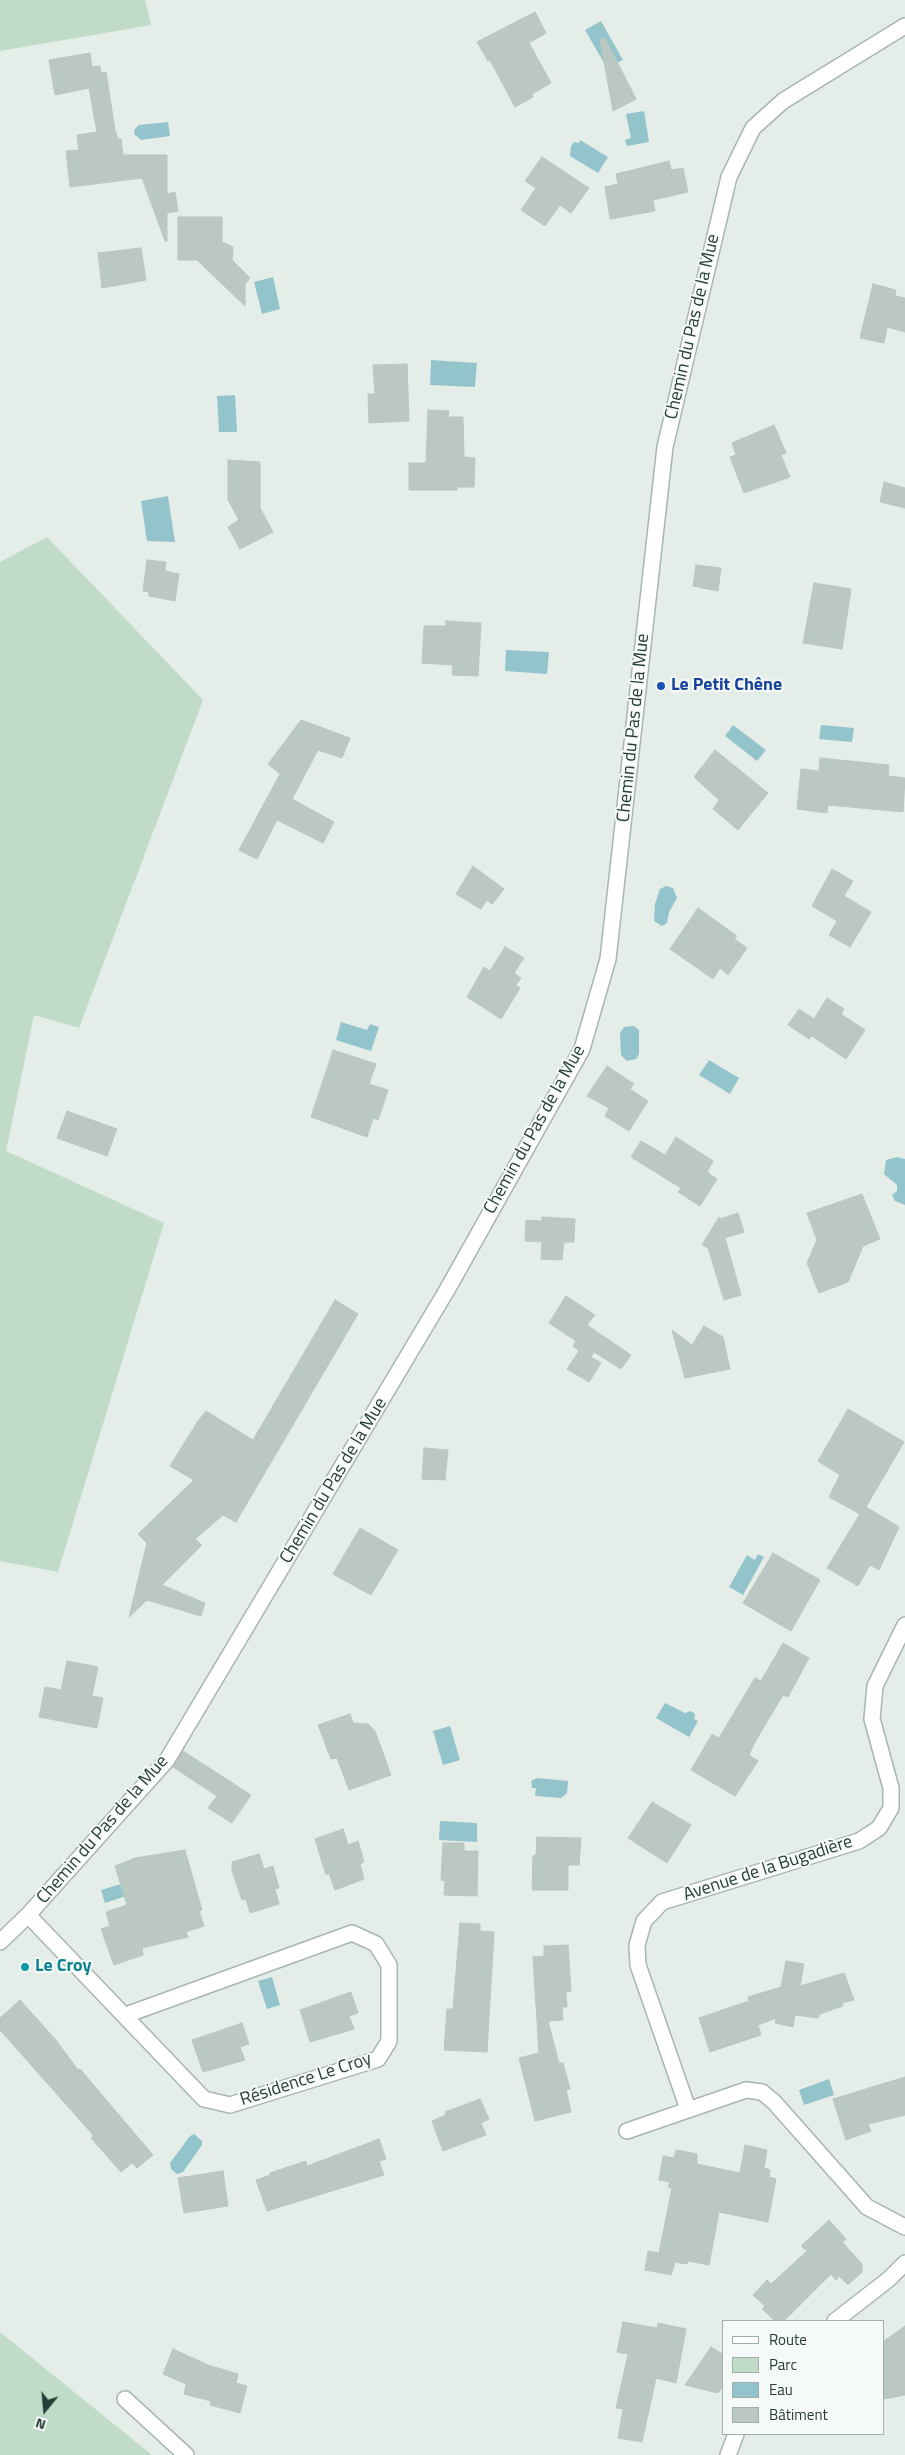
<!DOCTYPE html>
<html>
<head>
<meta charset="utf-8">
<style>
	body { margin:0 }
	#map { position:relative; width:905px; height:2455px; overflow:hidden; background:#e5ede9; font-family:"Titillium Web",sans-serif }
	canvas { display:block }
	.legend { position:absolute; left:722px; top:2320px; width:162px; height:115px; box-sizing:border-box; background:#f5f9f7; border:1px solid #a2aeaa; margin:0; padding:6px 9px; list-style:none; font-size:15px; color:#263d36 }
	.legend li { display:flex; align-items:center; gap:10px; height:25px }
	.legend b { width:25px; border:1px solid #a2aeaa }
	.north { position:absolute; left:20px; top:2385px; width:50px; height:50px; -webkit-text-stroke:4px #f5f9f7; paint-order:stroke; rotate:197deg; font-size:14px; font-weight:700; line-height:20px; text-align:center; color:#263d36 }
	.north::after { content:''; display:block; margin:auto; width:18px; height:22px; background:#263d36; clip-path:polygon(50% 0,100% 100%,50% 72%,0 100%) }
</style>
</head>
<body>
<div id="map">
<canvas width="905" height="2455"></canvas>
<ul class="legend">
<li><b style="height:6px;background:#fff"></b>Route</li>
<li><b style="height:14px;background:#c0dbc7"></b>Parc</li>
<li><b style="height:14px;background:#93c4cc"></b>Eau</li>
<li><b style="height:14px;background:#bbc7c2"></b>Bâtiment</li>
</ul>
<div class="north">N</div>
</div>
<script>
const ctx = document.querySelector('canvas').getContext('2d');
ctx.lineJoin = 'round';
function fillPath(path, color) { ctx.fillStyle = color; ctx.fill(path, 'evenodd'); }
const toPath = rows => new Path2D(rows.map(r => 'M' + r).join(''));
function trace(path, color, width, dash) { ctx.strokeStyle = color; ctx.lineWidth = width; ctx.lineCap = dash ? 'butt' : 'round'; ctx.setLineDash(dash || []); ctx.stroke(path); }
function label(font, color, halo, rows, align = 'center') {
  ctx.font = font + ' "Titillium Web",sans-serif'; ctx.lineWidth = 4; ctx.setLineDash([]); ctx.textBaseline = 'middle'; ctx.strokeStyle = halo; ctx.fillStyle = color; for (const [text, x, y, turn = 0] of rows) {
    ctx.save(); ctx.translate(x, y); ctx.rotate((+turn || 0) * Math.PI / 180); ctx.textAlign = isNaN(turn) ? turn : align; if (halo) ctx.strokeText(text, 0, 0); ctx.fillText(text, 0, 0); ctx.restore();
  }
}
const green = toPath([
	[0,0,145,0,151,25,0,51],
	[47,537,203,700,79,1028,34,1015,6,1151,164,1223,58,1572,0,1561,0,562],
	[0,2332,152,2455,0,2455]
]);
const water = toPath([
	[601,21,623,60,607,68,585,30],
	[644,111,649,142,627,146,625,140,631,138,626,114],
	[168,122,170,136,141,140,134,134,135,129,139,125],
	[580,140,608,157,598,173,570,156,571,146,574,142,579,143],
	[273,277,280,309,262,314,254,282],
	[431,360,477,363,475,387,430,385],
	[235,395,237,432,219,432,217,396],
	[168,496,175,542,147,541,141,501],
	[506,650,549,652,547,674,505,671],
	[733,725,766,750,757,761,725,736],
	[821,725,854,728,852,742,819,739],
	[666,886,673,888,677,898,669,912,667,923,662,926,654,921,655,904,660,889],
	[341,1022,367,1030,370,1024,379,1027,371,1051,336,1040],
	[634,1026,639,1030,639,1054,636,1059,627,1061,621,1055,620,1033,624,1027],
	[709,1060,739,1078,730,1094,699,1075],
	[897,1157,905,1159,905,1205,895,1201,892,1195,897,1191,897,1185,884,1174,886,1160],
	[758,1554,764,1557,743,1595,729,1587,747,1555,755,1560],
	[665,1703,685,1713,691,1711,695,1714,694,1719,698,1721,689,1737,656,1718],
	[450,1726,460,1760,443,1765,433,1731],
	[537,1778,568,1781,567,1793,561,1798,535,1796,536,1788,532,1788,531,1781],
	[440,1821,477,1823,477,1842,439,1840],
	[131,1881,135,1893,105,1903,101,1890],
	[272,1977,280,2005,267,2009,258,1981],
	[829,2079,834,2095,804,2105,799,2090],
	[194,2134,202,2141,202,2145,183,2172,177,2174,171,2169,170,2163,190,2136]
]);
const building = toPath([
	[535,12,546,33,529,43,551,83,532,94,533,97,515,107,490,60,488,61,477,42,535,12],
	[605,38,636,99,613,111,600,40,605,38],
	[90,53,92,67,100,66,101,73,106,72,115,130,118,139,121,139,123,155,167,155,167,194,175,192,178,211,167,213,167,241,165,241,142,178,70,187,66,151,79,150,77,135,97,132,89,88,55,95,49,60,90,53],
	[542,157,589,188,571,213,560,205,545,226,521,210,536,188,525,181,542,157],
	[669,161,671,170,683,168,688,192,653,200,655,211,610,219,605,187,618,184,616,174,669,161],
	[178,217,222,217,222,242,233,247,232,260,250,278,245,284,245,306,197,260,178,260,178,217],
	[141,248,146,280,102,288,98,253,141,248],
	[873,284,896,290,895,296,905,298,905,332,887,327,884,343,860,338,873,284],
	[407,364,409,421,369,423,368,394,375,394,373,365,407,364],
	[428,410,449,411,448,417,463,417,464,457,475,458,474,487,457,487,457,490,409,490,409,463,426,463,428,410],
	[774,425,786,453,781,455,790,477,744,493,730,457,736,455,732,443,774,425],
	[228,460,260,462,260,508,273,532,240,549,228,527,239,520,228,500,228,460],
	[884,482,905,488,905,508,880,502,884,482],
	[147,560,166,562,165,571,179,574,175,601,149,596,149,592,143,591,147,560],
	[696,565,721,568,718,591,693,586,696,565],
	[814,583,851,589,842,649,803,643,814,583],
	[446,621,481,623,478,676,452,675,453,665,422,663,424,626,446,626,446,621],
	[301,720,350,738,342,758,318,750,292,799,334,822,323,843,277,820,257,859,239,850,280,774,268,764,301,720],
	[715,750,768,793,738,830,713,809,719,800,694,777,715,750],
	[820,758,889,765,888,776,905,778,903,812,828,805,827,813,797,809,801,769,819,771,820,758],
	[473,866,504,889,492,904,487,900,481,909,456,894,473,866],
	[832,869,853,881,844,896,871,912,850,947,829,935,837,921,812,906,832,869],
	[698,908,737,936,734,939,747,948,728,975,720,968,713,979,670,949,698,908],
	[505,947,524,958,514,973,521,978,516,985,520,988,501,1019,467,997,484,967,490,971,505,947],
	[827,998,844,1009,841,1014,865,1030,846,1059,812,1036,809,1039,788,1025,799,1009,814,1019,827,998],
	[333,1050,376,1064,369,1084,388,1090,378,1120,373,1118,367,1137,311,1117,333,1050],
	[607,1066,634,1084,630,1089,648,1101,629,1131,605,1116,609,1108,587,1096,607,1066],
	[67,1111,117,1129,107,1156,57,1138,67,1111],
	[676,1137,713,1161,707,1172,717,1179,700,1206,678,1192,681,1188,631,1157,641,1141,665,1155,676,1137],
	[862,1194,880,1239,863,1246,848,1282,819,1293,807,1263,817,1240,807,1213,862,1194],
	[738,1213,744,1232,725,1238,741,1295,724,1300,708,1248,702,1245,719,1217,720,1219,738,1213],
	[542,1217,575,1219,574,1242,564,1242,562,1260,541,1259,542,1242,525,1241,526,1220,542,1221,542,1217],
	[566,1296,595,1315,587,1325,631,1355,621,1369,594,1352,591,1357,601,1363,589,1382,567,1369,579,1351,573,1346,576,1341,549,1323,566,1296],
	[335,1300,358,1314,236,1522,223,1515,195,1539,202,1545,162,1585,205,1603,201,1616,147,1600,129,1617,147,1543,138,1534,194,1480,170,1466,198,1421,206,1411,253,1440,335,1300],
	[704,1326,723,1337,730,1369,685,1378,672,1330,692,1345,704,1326],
	[848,1409,904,1442,866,1507,899,1527,879,1570,870,1565,858,1586,827,1568,860,1514,829,1497,840,1475,818,1461,848,1409],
	[424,1448,448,1450,445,1480,422,1479,424,1448],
	[360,1528,398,1550,371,1595,333,1574,360,1528],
	[773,1553,820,1580,791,1631,743,1603,773,1553],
	[783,1643,809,1658,788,1697,783,1695,755,1742,749,1755,758,1761,735,1796,691,1770,712,1734,719,1738,755,1678,761,1681,783,1643],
	[67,1661,98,1667,92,1696,103,1698,97,1728,39,1717,45,1687,61,1690,67,1661],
	[350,1714,353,1723,368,1724,375,1731,391,1775,349,1790,337,1758,331,1759,318,1725,350,1714],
	[183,1751,251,1795,232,1823,208,1808,217,1796,173,1767,183,1751],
	[652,1802,691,1825,667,1863,628,1838,652,1802],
	[343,1829,348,1845,358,1841,364,1862,360,1864,364,1879,335,1890,329,1873,326,1875,315,1839,343,1829],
	[537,1837,581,1838,579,1865,568,1865,568,1890,532,1890,533,1856,536,1855,537,1837],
	[443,1843,464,1843,464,1851,478,1851,477,1896,444,1895,445,1881,441,1880,443,1843],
	[185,1850,202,1910,199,1911,204,1926,186,1932,188,1937,142,1948,143,1955,114,1965,101,1929,110,1926,106,1912,127,1905,115,1866,135,1858,185,1850],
	[259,1854,264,1869,273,1866,279,1888,275,1889,279,1904,250,1913,246,1899,242,1900,232,1871,232,1862,259,1854],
	[460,1923,480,1924,480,1931,494,1932,487,2052,444,2050,447,2009,453,2009,460,1923],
	[568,1945,571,1991,566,1992,567,2007,562,2007,563,2020,548,2021,559,2063,563,2063,570,2089,566,2089,571,2112,535,2121,519,2058,539,2053,533,1957,544,1956,544,1946,568,1945],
	[786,1961,804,1964,800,1986,844,1973,854,2000,842,2003,843,2006,820,2014,818,2018,795,2015,793,2027,775,2023,776,2018,758,2025,761,2035,710,2052,699,2018,749,2001,748,1997,781,1987,786,1961],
	[351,1992,358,2013,349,2016,354,2029,310,2042,300,2010,351,1992],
	[20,2000,56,2040,78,2070,80,2069,153,2155,137,2168,132,2163,121,2172,91,2138,94,2136,0,2030,0,2018,20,2000],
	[242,2023,249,2044,240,2047,245,2060,203,2072,192,2040,242,2023],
	[905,2077,905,2115,868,2124,871,2131,846,2140,833,2099,905,2077],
	[480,2099,489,2119,481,2123,486,2135,443,2151,432,2121,446,2115,445,2112,480,2099],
	[379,2139,386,2159,379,2161,384,2175,267,2211,256,2180,270,2175,270,2173,306,2161,307,2166,379,2139],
	[745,2145,767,2150,764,2168,770,2170,769,2177,776,2179,768,2222,719,2212,709,2265,688,2261,687,2264,675,2262,671,2275,645,2270,648,2251,659,2253,672,2188,668,2187,670,2182,659,2180,663,2156,674,2158,676,2150,697,2154,697,2164,740,2173,745,2145],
	[223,2171,228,2206,184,2213,178,2178,223,2171],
	[829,2220,846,2239,842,2242,862,2264,862,2272,848,2285,839,2276,836,2280,831,2274,784,2321,775,2321,762,2309,765,2306,753,2295,767,2280,771,2284,807,2251,801,2246,829,2220],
	[623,2322,657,2328,658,2323,686,2329,676,2383,656,2378,642,2442,618,2438,623,2409,616,2408,628,2354,617,2352,623,2322],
	[905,2326,905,2395,884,2399,884,2341,905,2326],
	[711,2347,724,2355,724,2385,718,2393,685,2385,711,2347],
	[173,2349,208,2365,238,2374,236,2383,247,2386,240,2413,210,2405,211,2401,184,2394,186,2384,163,2374,173,2349]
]);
const minor = toPath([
	[28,1915,204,2099,230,2105,378,2059,389,2041,389,1965,376,1944,352,1933,126,2015],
	[0,1942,28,1915,167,1760,447,1290,582,1049,608,959,665,447,729,177,753,128,783,101,905,26],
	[688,2109,638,1965,637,1945,644,1921,662,1902,859,1841,879,1828,891,1808,891,1788,872,1719,875,1686,905,1625],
	[627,2131,746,2090,762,2092,774,2102,867,2207,905,2227],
	[835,2321,889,2279,905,2263],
	[125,2399,186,2455],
	[728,2455,736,2434]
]);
const markers = [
	[661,686,5,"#1a4fb4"],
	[25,1967,5,"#0f9aa8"]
];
const streetNames = [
	["Chemin du Pas de la Mue",693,327,-77],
	["Chemin du Pas de la Mue",634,728,-84],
	["Chemin du Pas de la Mue",535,1130,-61],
	["Chemin du Pas de la Mue",334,1481,-59],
	["Chemin du Pas de la Mue",103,1830,-49],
	["Avenue de la Bugadière",768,1869,-18],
	["Résidence Le Croy",306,2080,-18]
];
const transitNames = [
	["Le Petit Chêne",671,686]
];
const cultureNames = [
	["Le Croy",35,1967]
];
fillPath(green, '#c0dbc7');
fillPath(water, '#93c4cc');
fillPath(building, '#bbc7c2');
trace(building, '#b8c6c0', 1);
trace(minor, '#a8b5b0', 18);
trace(minor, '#fff', 15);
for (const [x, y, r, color] of markers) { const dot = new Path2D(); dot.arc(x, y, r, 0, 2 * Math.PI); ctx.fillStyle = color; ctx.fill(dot); trace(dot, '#f5f9f7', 2); }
label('18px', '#263d36', '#f5f9f7', streetNames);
label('bold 18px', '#164399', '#f5f9f7', transitNames, 'left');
label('bold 18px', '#0d838f', '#f5f9f7', cultureNames, 'left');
</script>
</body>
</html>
